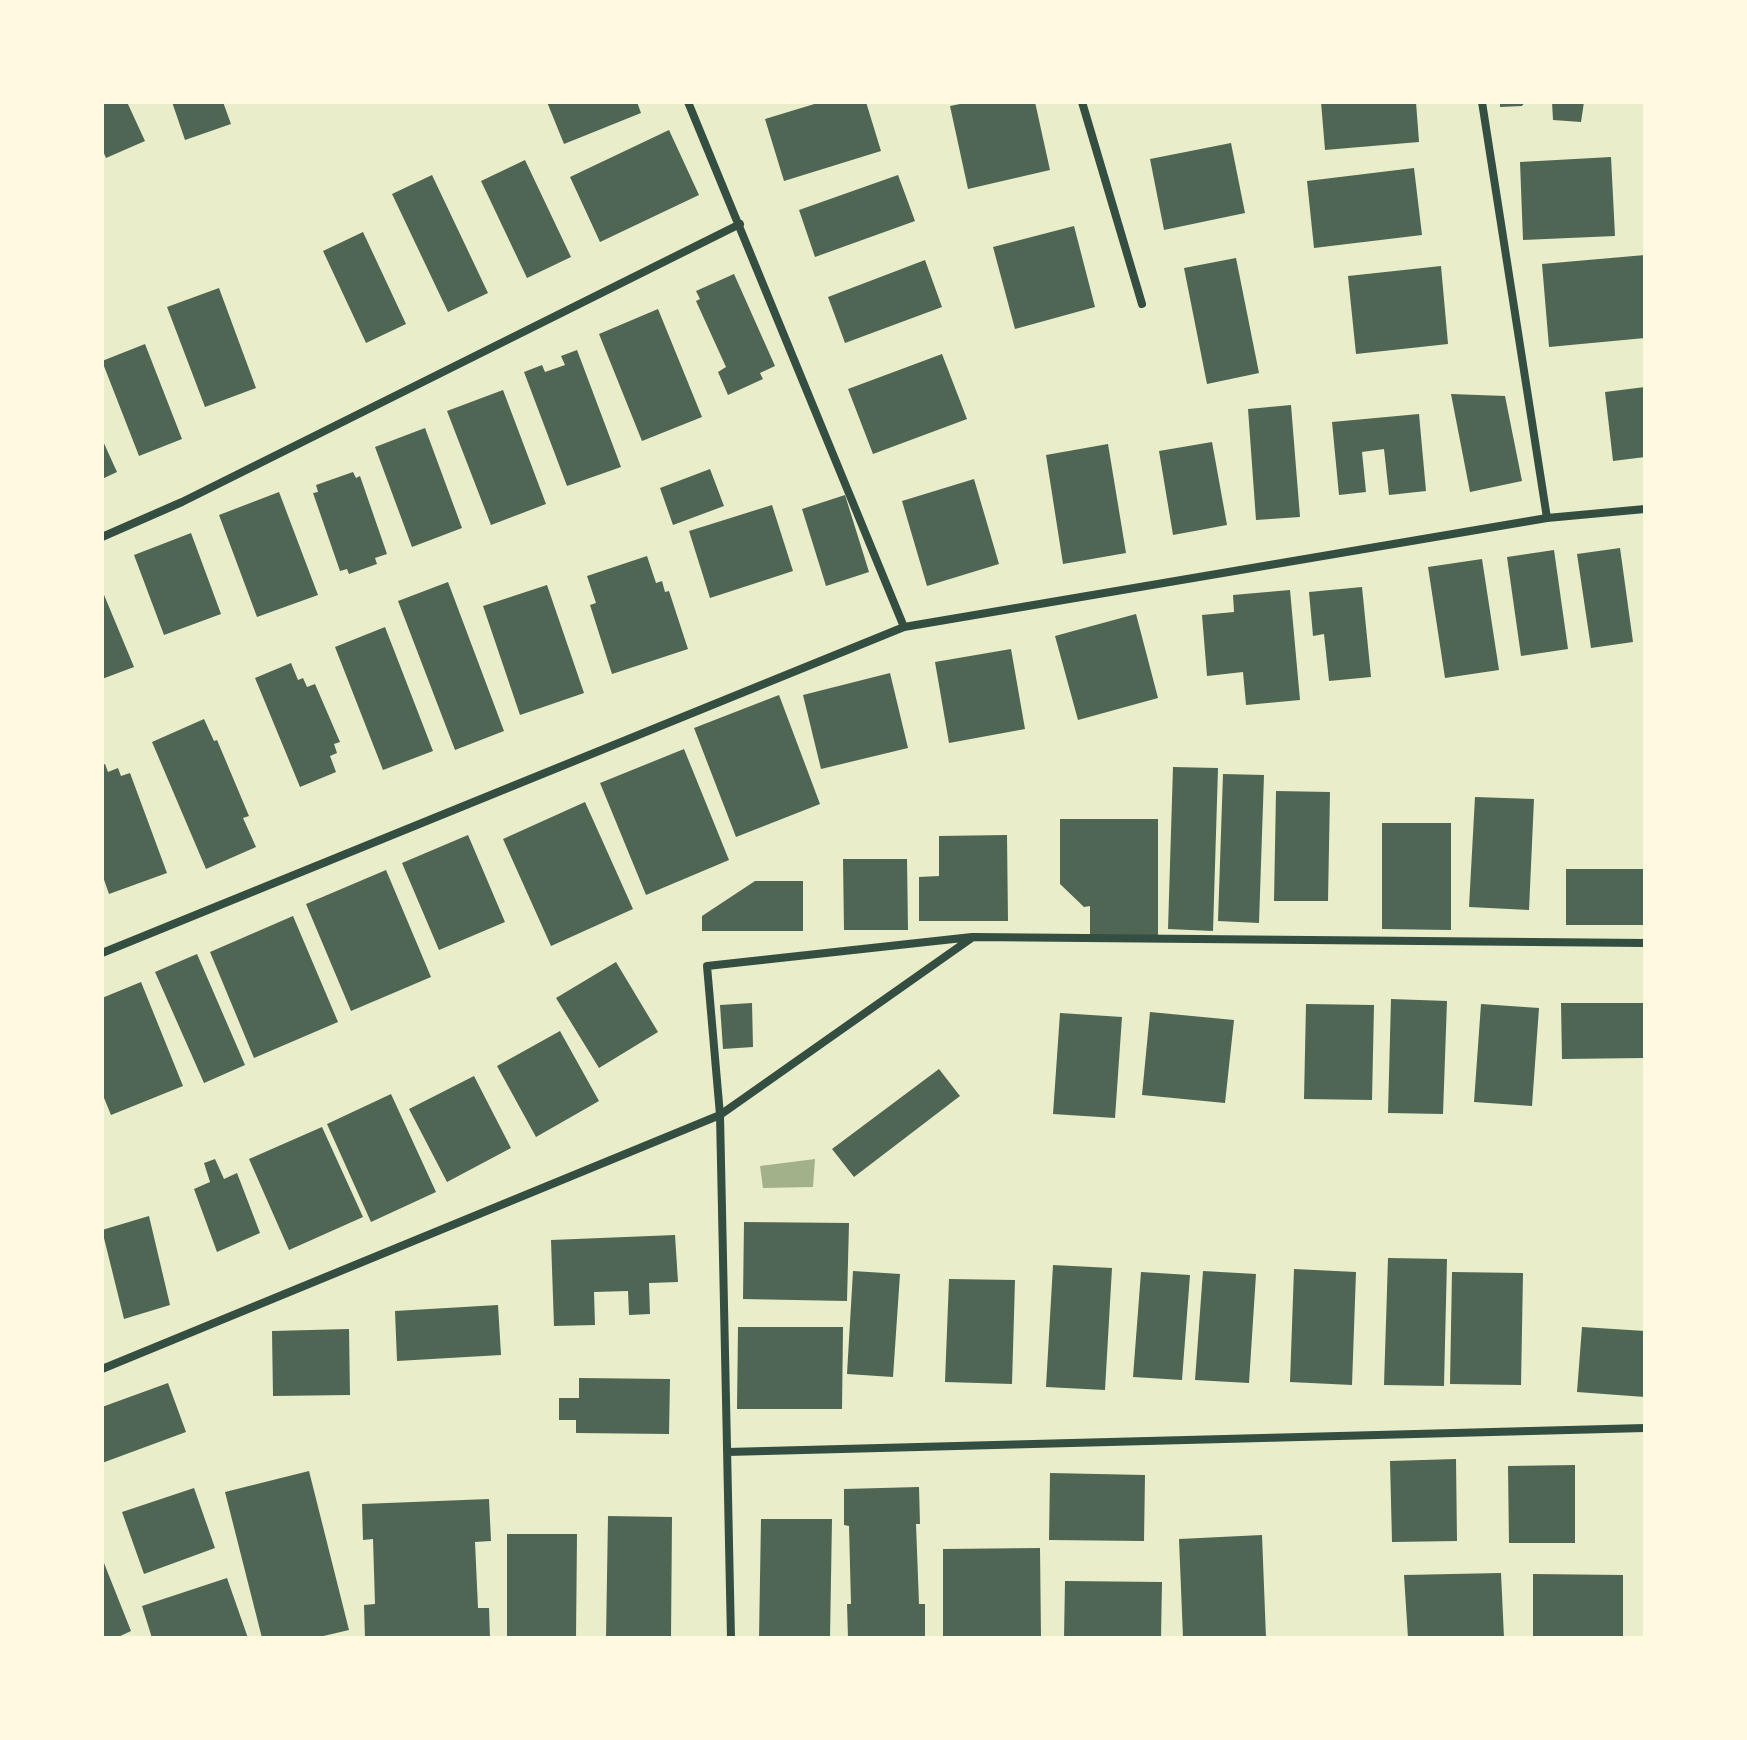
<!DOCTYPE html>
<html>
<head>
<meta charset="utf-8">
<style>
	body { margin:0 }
	#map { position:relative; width:1747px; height:1740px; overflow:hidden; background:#e9edc9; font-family:"Times New Roman",serif }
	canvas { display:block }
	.frame { position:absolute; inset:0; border:104px solid #fefae0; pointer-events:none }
</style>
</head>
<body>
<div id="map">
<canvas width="1747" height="1740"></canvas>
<div class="frame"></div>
</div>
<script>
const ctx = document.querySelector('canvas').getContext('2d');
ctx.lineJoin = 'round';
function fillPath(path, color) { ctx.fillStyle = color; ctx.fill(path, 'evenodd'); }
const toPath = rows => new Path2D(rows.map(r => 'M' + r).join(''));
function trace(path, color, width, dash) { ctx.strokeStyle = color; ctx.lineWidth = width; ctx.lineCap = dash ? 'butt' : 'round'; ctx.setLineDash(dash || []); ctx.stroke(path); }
const water = toPath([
	[815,1159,813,1187,763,1188,760,1166]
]);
const building = toPath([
	[102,102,127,102,145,141,106,158,102,149],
	[172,102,223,102,231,124,185,140],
	[547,102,637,102,641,113,564,144],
	[821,102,866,102,881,151,784,181,765,119],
	[970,102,1035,102,1050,170,968,189,950,106],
	[1321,102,1416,102,1419,142,1325,150],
	[1500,102,1525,102,1522,106,1500,107],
	[1552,102,1584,102,1581,122,1553,120],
	[669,130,699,195,600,242,570,177],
	[1231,143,1245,213,1164,230,1150,159],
	[1611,157,1615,236,1523,240,1520,162],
	[525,160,571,257,527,278,481,181],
	[1414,168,1422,235,1314,248,1307,181],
	[432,175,488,293,448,312,392,194],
	[898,175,915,221,815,257,799,210],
	[1074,226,1095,307,1015,329,993,247],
	[363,232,406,324,366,343,323,251],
	[1645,255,1645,338,1549,347,1542,264],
	[1236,258,1259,373,1207,384,1184,268],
	[925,260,942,307,845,343,828,297],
	[1441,266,1448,344,1356,354,1348,276],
	[734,274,775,366,760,373,763,379,728,395,718,372,726,367,696,301,700,299,696,291],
	[219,288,256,388,205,407,167,307],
	[658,309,702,417,642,441,599,334],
	[145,344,182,439,139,456,102,361],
	[577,350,621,467,567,486,524,372,542,365,545,372,565,365,561,356],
	[942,354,967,419,873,454,848,389],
	[1645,387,1645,457,1613,461,1605,392],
	[503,390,546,504,491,525,447,411],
	[1451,394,1505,396,1522,481,1470,492],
	[1291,405,1300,517,1256,520,1248,409],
	[1419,414,1426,491,1389,495,1384,449,1362,452,1366,492,1339,495,1332,422],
	[425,428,462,528,412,547,375,447],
	[102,439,117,472,102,479],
	[1212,442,1227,525,1173,535,1159,451],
	[1108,444,1126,553,1063,564,1046,455],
	[710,469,724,506,673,525,660,488],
	[353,472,356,478,360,476,387,554,375,558,377,564,349,574,347,569,340,571,313,493,318,492,316,485],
	[974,479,999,564,927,586,902,501],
	[279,492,318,595,257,617,219,515],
	[845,495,869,572,826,586,802,509],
	[772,505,793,571,710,598,689,531],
	[191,533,221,614,164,635,134,555],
	[1620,548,1633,642,1591,648,1577,554],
	[1554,550,1568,649,1521,656,1507,557],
	[647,556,656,583,662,581,665,592,669,591,688,649,612,674,590,605,596,603,587,576],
	[1482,559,1499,670,1445,678,1428,567],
	[448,582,504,731,455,750,398,601],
	[547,585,584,693,520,715,483,606],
	[1362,587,1371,677,1329,681,1324,634,1313,636,1309,592],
	[102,590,134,667,102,679],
	[1290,590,1300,700,1246,705,1243,672,1207,676,1202,615,1234,612,1233,595],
	[1136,614,1158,698,1078,720,1055,636],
	[385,627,433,751,383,770,335,647],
	[1011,649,1025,729,949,743,935,662],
	[291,663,298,680,303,678,307,687,315,684,340,742,334,744,337,753,330,756,336,772,300,787,255,678],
	[890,673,908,748,821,769,803,695],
	[779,695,820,804,736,837,694,728],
	[204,719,214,741,217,740,249,816,243,818,256,847,206,869,152,742],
	[684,749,729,860,646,895,600,783],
	[105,764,108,772,118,768,121,776,130,773,167,873,109,894,102,874,102,765],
	[1173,767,1218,768,1213,931,1168,929],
	[1223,774,1264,775,1259,923,1218,921],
	[1276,791,1330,792,1328,901,1274,901],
	[1475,797,1534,799,1529,910,1469,907],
	[585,802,633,909,551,946,503,839],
	[1060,819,1158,819,1158,935,1090,935,1090,906,1084,907,1060,884],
	[1382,823,1451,823,1451,930,1382,929],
	[468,835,505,922,439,950,402,863],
	[1007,835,1008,921,919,921,919,877,939,876,939,836],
	[843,859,907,859,908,930,844,930],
	[1566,869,1645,869,1645,925,1566,925],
	[386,870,431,977,351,1011,306,904],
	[755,881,803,881,803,931,702,931,702,916],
	[293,916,338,1022,254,1058,210,952],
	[197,954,245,1065,204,1083,155,972],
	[616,962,658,1032,599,1068,556,998],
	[141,982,183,1086,111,1115,102,1093,102,998],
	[1391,999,1447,1001,1443,1114,1388,1113],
	[752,1003,753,1047,723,1049,720,1005],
	[1561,1003,1644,1003,1644,1058,1562,1059],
	[1306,1004,1374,1005,1372,1100,1304,1099],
	[1481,1004,1539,1008,1532,1106,1474,1102],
	[1150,1012,1234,1020,1225,1103,1142,1095],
	[1060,1013,1122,1017,1115,1118,1053,1114],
	[560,1031,599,1101,536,1137,497,1066],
	[939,1069,960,1096,854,1177,832,1149],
	[474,1076,511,1148,447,1182,409,1109],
	[391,1094,436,1192,371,1222,327,1124],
	[322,1127,363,1217,289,1250,249,1159],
	[215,1159,224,1179,237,1173,260,1233,217,1252,194,1189,210,1182,204,1163],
	[149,1216,170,1305,124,1319,102,1230],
	[744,1222,849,1223,847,1301,743,1299],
	[675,1235,678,1282,649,1283,650,1314,629,1315,628,1291,594,1292,595,1325,554,1326,551,1240],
	[1388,1258,1447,1259,1444,1386,1384,1385],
	[1053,1265,1112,1268,1105,1390,1046,1387],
	[1294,1269,1356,1272,1352,1385,1290,1382],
	[853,1271,900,1274,893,1377,847,1374],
	[1203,1271,1256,1274,1249,1383,1195,1380],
	[1141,1272,1190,1275,1182,1380,1133,1377],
	[1452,1272,1523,1273,1521,1385,1450,1384],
	[949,1279,1015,1280,1012,1384,945,1382],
	[498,1305,501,1355,397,1361,395,1311],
	[738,1327,843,1327,842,1409,737,1409],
	[1582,1327,1645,1331,1645,1397,1577,1392],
	[349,1329,350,1395,273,1396,272,1331],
	[579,1378,670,1379,669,1434,576,1433,576,1420,559,1420,559,1398,579,1398],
	[168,1383,186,1432,102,1463,102,1407],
	[1456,1459,1457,1541,1392,1542,1390,1461],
	[1575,1465,1575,1543,1509,1543,1508,1466],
	[309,1471,349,1630,315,1638,262,1638,225,1492],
	[1050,1473,1145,1475,1144,1541,1049,1540],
	[919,1487,920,1524,916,1524,919,1604,925,1604,925,1638,848,1638,847,1604,851,1604,849,1526,844,1525,844,1489],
	[194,1488,215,1548,144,1574,122,1512],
	[489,1499,491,1541,475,1542,478,1608,489,1608,490,1638,365,1638,364,1605,375,1604,373,1539,363,1540,362,1504],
	[608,1516,672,1517,671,1638,606,1638],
	[761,1519,832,1519,830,1638,759,1638],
	[507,1534,577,1534,576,1638,507,1638],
	[1262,1535,1266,1638,1183,1638,1179,1539],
	[1040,1548,1041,1638,943,1638,943,1549],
	[102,1558,131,1631,116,1638,102,1638],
	[1501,1573,1504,1638,1408,1638,1404,1575],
	[1533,1574,1623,1575,1623,1638,1533,1638],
	[227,1578,248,1638,152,1638,142,1606],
	[1065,1581,1162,1582,1161,1638,1064,1638]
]);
const minor = toPath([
	[688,102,904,627],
	[1082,102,1142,304],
	[1482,102,1547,518],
	[102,537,182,502,740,224],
	[102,953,904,627,1547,518,1645,509],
	[102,1369,720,1115,973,937,1645,943],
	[727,1452,1645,1428],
	[731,1638,720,1115,707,966,972,937]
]);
fillPath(water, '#a3b18a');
fillPath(building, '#4f6655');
trace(minor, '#344e41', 8);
</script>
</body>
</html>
